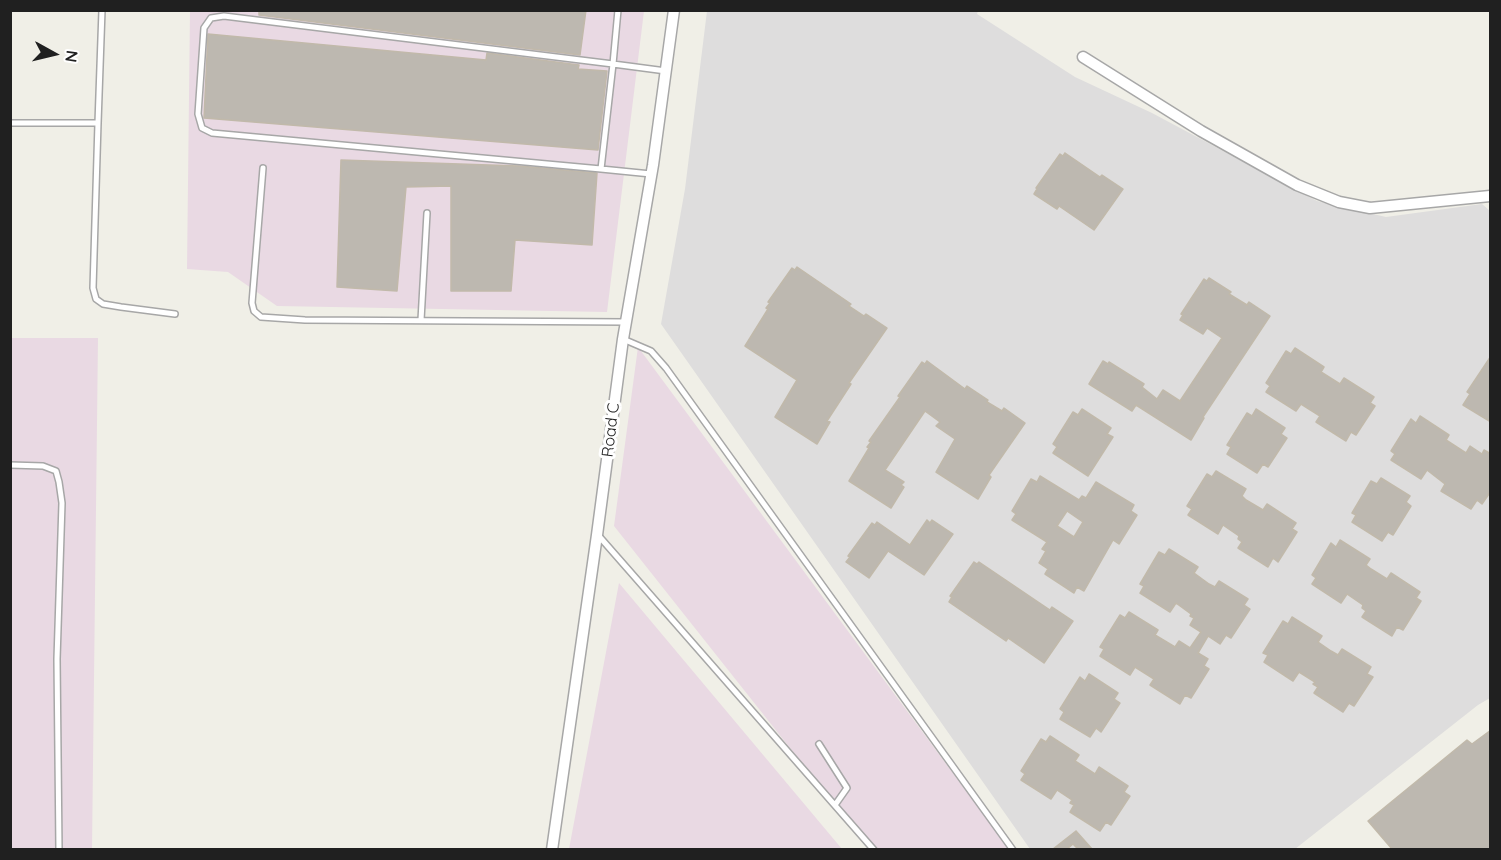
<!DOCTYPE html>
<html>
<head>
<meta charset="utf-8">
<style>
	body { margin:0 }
	#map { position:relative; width:1501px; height:860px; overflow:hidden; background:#f0efe7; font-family:Quicksand,sans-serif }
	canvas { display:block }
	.frame { position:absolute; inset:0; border:12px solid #202020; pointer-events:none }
	.north { position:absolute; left:24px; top:24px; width:60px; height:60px; -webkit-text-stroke:4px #fff; paint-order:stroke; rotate:98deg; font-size:16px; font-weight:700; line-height:24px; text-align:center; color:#202020 }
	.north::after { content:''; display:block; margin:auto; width:21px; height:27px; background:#202020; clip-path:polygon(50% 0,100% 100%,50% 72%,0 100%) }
</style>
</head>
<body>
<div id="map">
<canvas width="1501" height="860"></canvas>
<div class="frame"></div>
<div class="north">N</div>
</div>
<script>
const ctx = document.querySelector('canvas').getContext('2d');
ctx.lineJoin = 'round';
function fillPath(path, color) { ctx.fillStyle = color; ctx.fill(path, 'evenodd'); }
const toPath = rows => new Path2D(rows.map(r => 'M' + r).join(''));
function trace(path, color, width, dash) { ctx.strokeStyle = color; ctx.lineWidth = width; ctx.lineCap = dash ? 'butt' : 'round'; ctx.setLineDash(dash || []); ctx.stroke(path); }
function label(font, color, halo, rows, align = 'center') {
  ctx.font = font + ' Quicksand,sans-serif'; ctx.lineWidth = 6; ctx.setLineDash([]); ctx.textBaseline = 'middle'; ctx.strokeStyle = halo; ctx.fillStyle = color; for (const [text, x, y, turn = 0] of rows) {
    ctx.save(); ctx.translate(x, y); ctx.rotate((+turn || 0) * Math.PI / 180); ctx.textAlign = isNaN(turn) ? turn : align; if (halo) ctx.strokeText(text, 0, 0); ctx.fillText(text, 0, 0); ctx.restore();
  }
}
const residential = toPath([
	[707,11,978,11,977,14,1075,77,1152,113,1317,201,1386,217,1482,204,1490,211,1490,698,1478,705,1295,849,1030,849,661,324,685,189]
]);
const industrial = toPath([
	[190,11,644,11,607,312,277,306,228,272,187,269],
	[11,338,98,338,92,849,11,850],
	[638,347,1009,849,870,849,614,526],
	[619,583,842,849,569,849]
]);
const building = toPath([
	[259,10,586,10,580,55,259,15,259,10],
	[208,34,486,60,487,53,579,65,578,69,607,71,598,150,204,118,208,34],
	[1065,153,1100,177,1102,175,1123,189,1094,230,1059,206,1057,209,1034,194,1037,189,1036,188,1060,154,1063,156,1065,153],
	[341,160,519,166,597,173,592,245,515,240,511,291,451,291,451,186,406,187,397,291,337,287,341,160],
	[797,267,851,304,849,306,864,316,866,314,887,328,849,383,851,384,827,421,830,422,817,444,775,417,797,380,745,346,768,309,766,308,770,303,768,302,792,268,795,270,797,267],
	[1209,278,1231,292,1229,294,1247,305,1249,302,1270,316,1203,417,1204,418,1191,440,1136,405,1132,411,1089,384,1103,361,1108,364,1109,362,1144,384,1142,387,1157,399,1163,390,1180,401,1222,338,1207,328,1203,334,1180,320,1183,315,1181,314,1204,279,1207,281,1209,278],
	[1295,348,1324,367,1321,372,1340,384,1344,378,1374,397,1370,403,1375,406,1356,435,1351,432,1346,441,1316,422,1320,416,1301,404,1296,411,1266,392,1270,386,1266,383,1286,351,1291,354,1295,348],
	[1491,356,1491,422,1463,405,1470,394,1467,392,1491,356],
	[927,361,965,389,967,386,988,400,987,402,1002,411,1004,408,1025,423,989,475,991,477,978,499,936,472,955,439,936,426,940,422,925,411,885,470,904,482,901,485,904,487,891,508,849,481,869,448,867,447,871,442,869,441,900,397,898,396,922,362,925,364,927,361],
	[1082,409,1111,428,1107,434,1113,437,1088,476,1053,453,1057,447,1053,444,1073,412,1078,415,1082,409],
	[1256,409,1285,428,1281,434,1287,438,1268,467,1263,464,1257,473,1227,454,1231,447,1227,445,1247,413,1252,416,1256,409],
	[1420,416,1449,435,1446,440,1466,453,1470,446,1482,454,1484,450,1491,454,1491,491,1482,504,1477,500,1471,509,1441,491,1445,484,1427,470,1421,479,1391,460,1395,454,1391,451,1411,419,1416,423,1420,416],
	[1216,471,1246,489,1242,496,1246,500,1263,510,1267,504,1296,523,1292,529,1297,532,1278,562,1273,558,1268,567,1238,548,1242,542,1238,539,1239,536,1223,525,1218,534,1188,515,1192,509,1187,506,1207,474,1212,477,1216,471],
	[1040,476,1079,500,1082,496,1086,498,1096,482,1134,505,1131,511,1137,515,1119,544,1113,540,1084,591,1077,587,1074,593,1045,574,1048,569,1039,563,1046,551,1042,549,1047,542,1012,520,1016,514,1012,511,1031,479,1037,482,1040,476],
	[1067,511,1083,522,1074,537,1057,526,1067,511],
	[1381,478,1410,496,1406,502,1411,506,1393,535,1388,532,1382,541,1352,522,1356,515,1352,513,1371,481,1377,484,1381,478],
	[927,520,930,523,932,520,953,534,924,575,888,551,869,578,846,562,850,557,848,556,872,523,875,525,877,522,910,545,927,520],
	[1340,540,1370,559,1366,565,1371,569,1387,579,1391,573,1420,592,1416,598,1421,601,1403,630,1397,627,1392,636,1362,617,1366,611,1362,608,1363,605,1347,594,1341,603,1312,584,1316,578,1312,575,1331,543,1336,547,1340,540],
	[1169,549,1198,567,1194,573,1209,584,1215,587,1219,581,1248,599,1244,605,1250,609,1231,638,1226,635,1220,644,1208,636,1198,653,1208,659,1204,666,1209,669,1191,698,1185,695,1180,704,1150,685,1154,679,1135,667,1130,675,1100,656,1104,649,1100,647,1120,615,1125,618,1129,612,1158,630,1155,635,1175,647,1179,641,1190,648,1201,632,1190,625,1194,618,1190,616,1191,614,1176,603,1170,612,1140,593,1144,586,1140,584,1159,552,1165,555,1169,549],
	[974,562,977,564,979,562,1047,608,1050,610,1052,607,1073,621,1044,663,1008,638,1006,641,949,602,952,597,950,596,974,562],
	[1292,617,1322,636,1318,642,1331,651,1338,655,1342,649,1371,667,1367,674,1373,677,1354,706,1349,703,1343,712,1314,693,1318,687,1313,684,1315,682,1299,672,1293,681,1264,662,1268,655,1263,653,1283,621,1288,624,1292,617],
	[1089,674,1118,693,1114,699,1120,703,1101,732,1096,728,1090,737,1060,719,1064,712,1060,709,1080,677,1085,681,1089,674],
	[1491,730,1491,849,1392,849,1368,821,1467,740,1472,744,1491,730],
	[1050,736,1079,755,1075,761,1095,774,1099,767,1128,786,1124,792,1130,796,1111,825,1106,822,1100,831,1070,812,1074,805,1070,803,1072,800,1057,790,1051,799,1021,780,1025,774,1021,771,1041,739,1046,742,1050,736],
	[1076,831,1092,849,1078,849,1073,844,1067,849,1053,849,1076,831]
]);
const service = toPath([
	[618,10,613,64,224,16,211,18,204,28,198,114,202,128,212,133,601,169,613,64,666,71],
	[10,123,98,123,93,288,96,299,103,304,121,307,175,314],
	[98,123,102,10],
	[263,168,252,303,254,311,261,317,305,320,626,322],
	[601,169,651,174],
	[421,320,427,213],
	[623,339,651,351,666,368,1013,850],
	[10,465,43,466,56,471,59,482,62,503,57,659,59,850],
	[598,535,874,850],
	[819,744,847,788,835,805]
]);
const minor = toPath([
	[1083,57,1201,131,1297,185,1339,202,1370,208,1490,196],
	[552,850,597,535,623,339,653,165,674,10]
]);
const streetNames = [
	["Road C",611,430,-83]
];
fillPath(residential, '#dedddd');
fillPath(industrial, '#e9d9e3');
fillPath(building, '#bdb8b0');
trace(building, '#c1b9aa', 1.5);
trace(service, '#a7a7a7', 8);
trace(minor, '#a7a7a7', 13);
trace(service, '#fff', 5);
trace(minor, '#fff', 10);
label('16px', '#202020', '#fff', streetNames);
</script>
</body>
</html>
